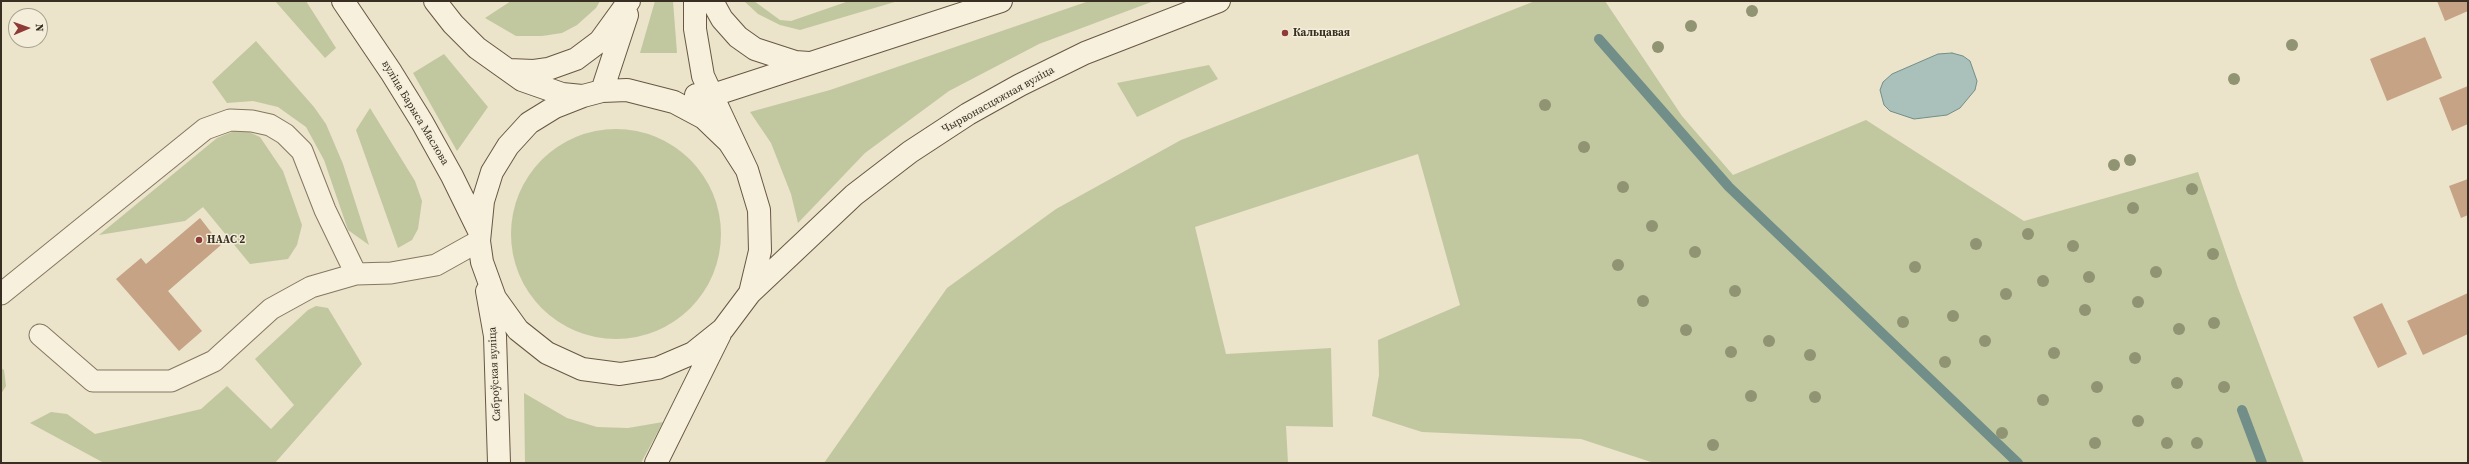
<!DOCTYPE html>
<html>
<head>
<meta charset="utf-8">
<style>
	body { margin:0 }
	#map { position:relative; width:2469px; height:464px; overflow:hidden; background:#ebe3ca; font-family:"Source Serif 4",serif }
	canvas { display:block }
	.frame { position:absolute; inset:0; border:2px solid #382e22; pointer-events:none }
	.north { position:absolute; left:8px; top:8px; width:40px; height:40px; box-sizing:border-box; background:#f3edd9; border:1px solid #a8a190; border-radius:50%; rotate:88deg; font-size:11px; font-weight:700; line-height:16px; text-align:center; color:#382e22 }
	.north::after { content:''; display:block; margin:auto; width:14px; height:18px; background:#8f3a36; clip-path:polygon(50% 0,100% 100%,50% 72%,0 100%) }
</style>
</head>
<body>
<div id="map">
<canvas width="2469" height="464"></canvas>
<div class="frame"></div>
<div class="north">N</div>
</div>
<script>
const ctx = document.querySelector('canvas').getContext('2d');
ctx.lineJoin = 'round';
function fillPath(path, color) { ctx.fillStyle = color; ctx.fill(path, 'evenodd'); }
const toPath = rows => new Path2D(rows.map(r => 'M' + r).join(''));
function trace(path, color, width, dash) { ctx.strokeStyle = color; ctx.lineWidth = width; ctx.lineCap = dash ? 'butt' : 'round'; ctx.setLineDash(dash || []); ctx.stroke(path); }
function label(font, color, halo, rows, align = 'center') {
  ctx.font = font + ' "Source Serif 4",serif'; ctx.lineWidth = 3; ctx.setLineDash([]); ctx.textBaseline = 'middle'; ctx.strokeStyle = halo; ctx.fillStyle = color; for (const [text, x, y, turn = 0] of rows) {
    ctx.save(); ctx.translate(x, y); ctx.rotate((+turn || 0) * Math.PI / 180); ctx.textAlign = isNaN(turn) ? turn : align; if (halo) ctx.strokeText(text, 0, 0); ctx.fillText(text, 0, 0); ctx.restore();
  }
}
const green = toPath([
	[275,1,306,1,336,48,325,58],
	[511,1,600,1,596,8,577,25,562,33,542,36,516,36,485,18],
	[655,1,673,1,677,53,640,53],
	[744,1,754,1,780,20,791,21,849,1,898,1,800,30,780,25,758,14],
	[1089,1,1154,1,1039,44,949,91,865,153,798,223,791,194,771,143,750,112,830,90],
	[1535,1,1605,1,1682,116,1733,175,1866,120,2024,221,2198,172,2238,288,2304,463,1654,463,1581,439,1422,432,1372,416,1379,375,1378,340,1460,305,1418,154,1195,227,1226,354,1331,348,1333,427,1286,426,1288,463,824,463,947,288,1056,209,1181,140],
	[256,41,314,107,326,124,343,164,369,245,348,230,324,160,306,127,278,107,253,101,227,103,212,82],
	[444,54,488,107,457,151,413,73],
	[1209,65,1218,79,1137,117,1117,83],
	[370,108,415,181,422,201,418,229,412,240,398,248,356,130],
	'511 234a105 105 0 1 1 210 0a105 105 0 1 1-210 0Z',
	[234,131,249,132,260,137,283,171,302,225,297,245,288,259,250,264,203,207,185,221,99,235,217,138],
	[316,306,328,308,362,364,275,463,104,463,30,423,51,412,67,414,95,434,201,409,227,386,271,429,294,405,255,359,308,310],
	[1,368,4,370,6,386,1,394],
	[524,393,567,418,597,427,628,428,663,422,641,463,525,463]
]);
const water = toPath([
	[1952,53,1963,56,1970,61,1977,81,1975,90,1960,108,1947,115,1914,119,1890,111,1884,105,1880,90,1883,82,1892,74,1938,54,1952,53]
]);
const stream = toPath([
	[1599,39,1729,187,2018,463],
	[2242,410,2262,463]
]);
const building = toPath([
	[2437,1,2468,1,2468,11,2445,21],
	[2425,37,2442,78,2387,101,2370,59],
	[2468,86,2468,124,2452,131,2439,98],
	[2468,179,2468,215,2461,218,2449,186],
	[200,218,221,245,168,291,202,331,179,351,116,279,141,258,146,264],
	[2468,293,2468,334,2423,355,2407,321],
	[2382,303,2407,354,2378,368,2353,317]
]);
const lane = toPath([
	[1,294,205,129,230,120,252,121,270,125,285,134,302,151,325,210,356,274],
	[40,335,93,381,171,381,214,361,271,309,311,287,356,274,391,273,436,265,479,241]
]);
const secondary = toPath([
	[343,1,391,72,422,122,452,176,479,231],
	[435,1,453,24,477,48,522,80,562,94,582,96],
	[695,1,695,29,703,76,747,170,759,210,760,251,750,293,723,329,693,353,658,368,620,374,582,369,547,353,518,330,495,298,482,262,479,241,483,201,492,172,508,146,529,123,555,107,583,96,602,91,627,90,674,102,704,118,729,142,747,170],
	[712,1,722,19,738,37,755,49,795,62,809,63],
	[509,70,534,71,548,69,576,59,600,41,629,1],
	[602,91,627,15],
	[696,95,710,96,1001,1],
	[487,291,495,336,499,463],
	[750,293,854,195,910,152,968,114,1020,85,1085,53,1219,1],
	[656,463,720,334]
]);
const trees = [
	[1752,11],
	[1691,26],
	[2292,45],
	[1658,47],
	[2234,79],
	[1545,105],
	[1584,147],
	[2130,160],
	[2114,165],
	[1623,187],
	[2192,189],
	[2133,208],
	[1652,226],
	[2028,234],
	[1976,244],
	[2073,246],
	[1695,252],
	[2213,254],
	[1618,265],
	[1915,267],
	[2156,272],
	[2089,277],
	[2043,281],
	[1735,291],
	[2006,294],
	[1643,301],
	[2138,302],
	[2085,310],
	[1953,316],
	[1903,322],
	[2214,323],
	[2179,329],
	[1686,330],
	[1769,341],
	[1985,341],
	[1731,352],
	[2054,353],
	[1810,355],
	[2135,358],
	[1945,362],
	[2177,383],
	[2097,387],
	[2224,387],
	[1751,396],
	[1815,397],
	[2043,400],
	[2138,421],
	[2002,433],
	[2095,443],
	[2167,443],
	[2197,443],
	[1713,445]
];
const markers = [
	[1285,33,4,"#8f3a36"],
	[199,240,4,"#8f3a36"]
];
const poiNames = [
	["Кальцавая",1293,33],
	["НААС 2",207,240]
];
const streetNames = [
	["Чырвонасцяжная вуліца",998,100,-29],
	["вуліца Барыса Маслова",415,113,59],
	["Сяброўская вуліца",495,374,-93]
];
fillPath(green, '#c1c89f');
fillPath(water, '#aac0bb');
trace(water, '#718e88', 1);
trace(stream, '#718e88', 10);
fillPath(building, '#c5a384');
trace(lane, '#867760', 23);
trace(secondary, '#685843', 24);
trace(lane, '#f6f0dd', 21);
trace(secondary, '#f6f0dd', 22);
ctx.fillStyle = '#909473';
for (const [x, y] of trees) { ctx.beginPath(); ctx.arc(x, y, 6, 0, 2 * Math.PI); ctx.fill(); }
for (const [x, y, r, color] of markers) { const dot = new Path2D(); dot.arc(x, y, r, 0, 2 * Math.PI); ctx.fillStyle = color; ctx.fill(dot); trace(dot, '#f3edd9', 1.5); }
label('bold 11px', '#382e22', '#f3edd9', poiNames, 'left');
label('11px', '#382e22', '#f3edd9', streetNames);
</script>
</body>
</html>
